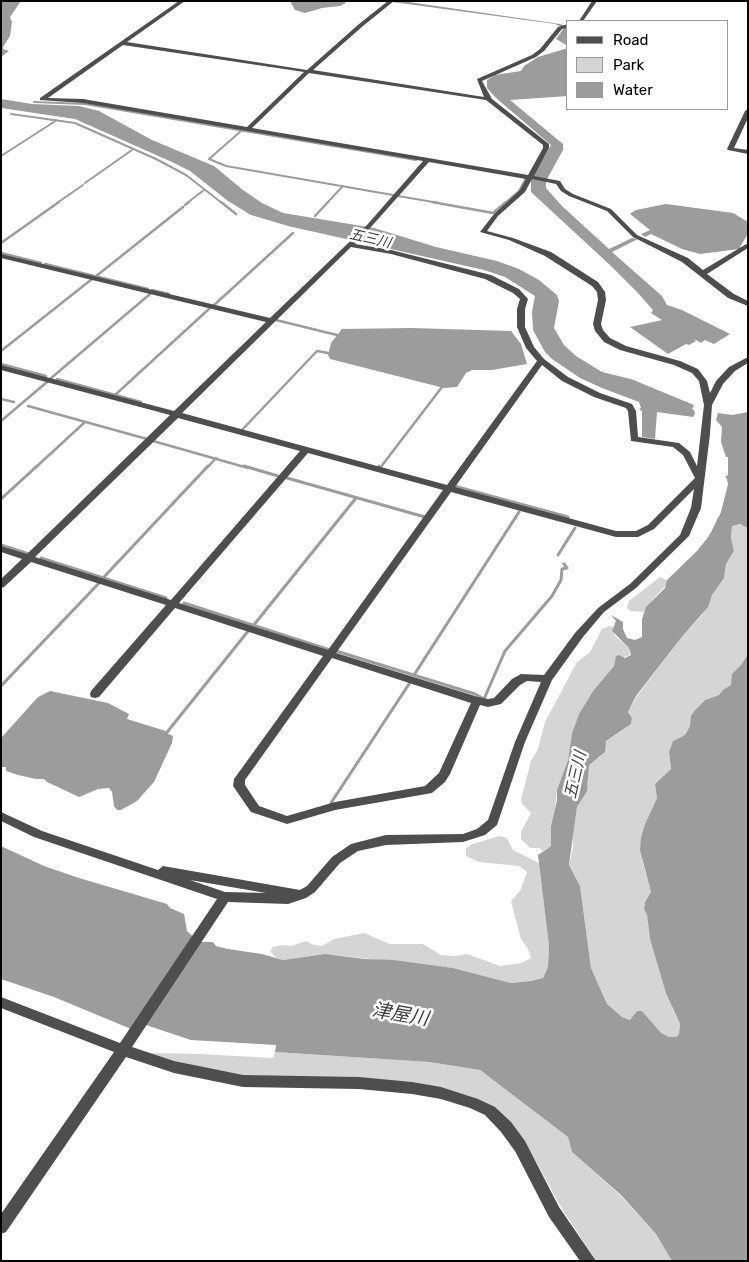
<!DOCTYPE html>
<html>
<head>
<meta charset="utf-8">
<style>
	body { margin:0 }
	#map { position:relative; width:749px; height:1262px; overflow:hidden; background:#fff; font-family:Rubik,sans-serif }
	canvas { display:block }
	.frame { position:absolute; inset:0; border:2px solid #000; pointer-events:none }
	.legend { position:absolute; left:566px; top:20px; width:162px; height:90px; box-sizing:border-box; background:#fff; border:1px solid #999; margin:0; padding:6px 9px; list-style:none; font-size:15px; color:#000 }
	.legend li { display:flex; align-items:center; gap:10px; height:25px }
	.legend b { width:25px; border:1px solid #999 }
</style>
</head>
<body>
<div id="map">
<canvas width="749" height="1262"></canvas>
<div class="frame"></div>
<ul class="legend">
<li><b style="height:6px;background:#4e4e4e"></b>Road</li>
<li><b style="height:14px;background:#d5d5d5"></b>Park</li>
<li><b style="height:14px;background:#9c9c9c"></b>Water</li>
</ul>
</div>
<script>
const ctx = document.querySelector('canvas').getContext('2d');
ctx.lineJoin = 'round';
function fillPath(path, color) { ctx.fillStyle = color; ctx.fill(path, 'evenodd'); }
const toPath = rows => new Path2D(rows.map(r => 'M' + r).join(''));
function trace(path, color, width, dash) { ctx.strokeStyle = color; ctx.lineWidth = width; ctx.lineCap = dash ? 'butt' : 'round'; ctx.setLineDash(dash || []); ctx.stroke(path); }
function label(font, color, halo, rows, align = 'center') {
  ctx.font = font + ' Rubik,"Noto Sans JP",sans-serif'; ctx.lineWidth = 5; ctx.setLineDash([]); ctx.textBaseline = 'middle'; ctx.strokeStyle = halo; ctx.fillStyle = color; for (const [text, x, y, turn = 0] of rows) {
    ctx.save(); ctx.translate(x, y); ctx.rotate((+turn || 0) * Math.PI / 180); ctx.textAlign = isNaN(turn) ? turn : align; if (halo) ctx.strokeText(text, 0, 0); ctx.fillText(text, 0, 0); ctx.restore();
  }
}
const green = toPath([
	[735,524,745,525,748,528,748,654,737,671,731,685,719,695,705,700,695,710,690,726,685,735,673,741,669,752,671,769,655,784,657,798,645,824,642,859,651,892,645,902,644,909,647,915,650,939,673,1010,680,1024,679,1034,676,1037,669,1037,660,1033,642,1011,637,1011,631,1020,622,1017,607,1004,591,968,580,886,569,865,573,849,573,834,577,807,584,795,588,784,588,765,591,761,600,757,606,741,631,724,632,718,628,712,637,696,681,638,702,615,712,595,724,578,726,564,734,551,731,538,732,526],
	[660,577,667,580,668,583,654,598,644,612,630,611,627,608,629,601],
	[609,626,613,627,614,635,629,648,630,655,616,660,614,666,593,691,579,714,572,733,568,760,557,790,551,846,542,851,540,848,530,848,521,839,521,832,531,813,522,804,521,800,531,761,538,749,545,722,577,662,590,652,602,629],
	[499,836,507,838,513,850,539,863,549,946,548,967,543,978,531,981,511,983,453,968,325,954,283,960,275,957,270,951,273,947,282,945,291,946,306,941,314,945,322,946,334,939,364,933,390,944,423,944,441,955,456,956,467,954,500,966,521,963,531,958,528,949,521,939,511,901,520,891,527,872,519,866,479,862,466,856,466,849,470,845],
	[275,1052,429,1062,480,1070,568,1137,572,1152,620,1195,656,1234,672,1261,596,1261,561,1207,524,1140,476,1100,223,1074,151,1055,153,1053,199,1054,273,1058]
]);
const water = toPath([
	[1,1,21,1,10,17,12,22,10,36,3,47,3,49,9,51,1,57],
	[290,1,343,1,346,3,340,6,322,8,305,13,295,10],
	[385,1,402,1,560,24,568,27,568,46,556,39,564,28,555,24],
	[568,48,568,96,510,100,563,144,563,150,546,181,546,188,562,206,609,249,632,238,638,239,612,252,662,296,667,305,682,310,730,334,714,344,705,340,701,343,694,339,696,341,689,345,686,344,668,354,630,327,662,320,651,313,653,310,638,293,611,266,531,192,531,180,551,145,496,98,487,88,487,80,495,75,521,71,524,66,538,57],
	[1,99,32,104,79,106,99,111,152,140,214,166,243,190,262,203,283,213,374,228,436,247,497,261,519,269,539,280,557,295,559,301,554,328,564,345,576,356,602,372,631,379,694,405,692,409,694,410,695,414,693,417,657,412,655,439,642,437,642,411,639,409,641,408,639,402,602,388,580,378,552,359,545,352,533,330,532,312,535,296,505,277,484,270,288,226,251,215,228,201,190,171,172,162,75,119,1,108],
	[666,204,733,213,748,222,747,235,739,249,700,254,682,249,651,234,645,237,641,234,650,230,630,214,636,210],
	[412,328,511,331,521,344,527,364,492,370,472,370,466,373,457,387,444,388,330,359,328,355,331,343,342,329],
	[748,412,748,528,740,524,732,526,731,538,734,551,726,564,724,578,712,595,708,607,681,638,636,696,628,712,632,718,631,724,606,741,605,752,589,765,587,791,577,807,569,865,580,886,591,968,607,1004,622,1017,630,1020,637,1011,642,1011,661,1033,669,1037,676,1037,679,1034,680,1024,666,993,650,939,647,915,644,909,645,902,651,892,640,850,641,838,645,824,657,798,655,784,671,769,669,752,673,741,685,735,690,726,691,716,695,710,705,700,719,695,723,690,731,685,732,674,741,665,748,654,748,1261,672,1261,656,1234,621,1195,572,1152,568,1137,480,1070,429,1062,275,1052,276,1045,191,1040,146,1025,131,1029,54,997,1,979,1,846,44,866,79,878,167,904,170,908,184,914,187,931,199,942,213,942,216,946,228,949,262,954,283,960,325,954,365,959,393,960,453,968,511,983,531,981,543,978,548,967,549,946,538,855,551,846,551,827,557,800,557,790,568,760,572,733,579,714,593,691,614,666,616,656,619,655,625,658,631,655,629,648,612,631,616,621,611,615,623,622,623,629,627,638,635,640,642,637,642,619,646,607,665,588,667,580,697,551,709,536,721,512,728,484,727,479,725,477,728,475,728,457,726,457,721,442,722,427,716,420,718,413,732,415],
	[50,691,108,703,129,714,127,719,169,732,168,734,173,736,172,743,154,782,137,801,121,810,117,810,114,806,112,792,109,788,98,789,79,797,47,782,44,779,36,779,18,775,6,771,6,767,1,767,1,738,38,697]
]);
const streamFar2 = toPath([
	[34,102,85,104,416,160],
	[11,114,75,123,156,159,186,175,222,203],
	[241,131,209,159,226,166,393,195],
	[1,156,57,120],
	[85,183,132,150],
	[398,196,439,203],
	[57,203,83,185],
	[187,203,204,190],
	[327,203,342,187],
	[505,203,519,191,526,178,524,178]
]);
const streamFar1 = toPath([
	[221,202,236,214],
	[432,202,493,213,506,202],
	[185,205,189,202],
	[315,216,328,202],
	[1,243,59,202],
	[1,253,41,263],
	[45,264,148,289],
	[95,277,183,207],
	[152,290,169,294],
	[213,306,293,233],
	[276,320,337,335],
	[1,351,92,279],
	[1,364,46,376],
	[50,379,150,294],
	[57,379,141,402],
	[115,395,210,308],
	[1,399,14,402],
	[28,406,147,439],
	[1,421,47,382],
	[242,430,317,351,328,353],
	[153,441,248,468],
	[35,468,85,422],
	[207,468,216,458],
	[380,468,442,387]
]);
const stream = toPath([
	[244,466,278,476],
	[379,466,381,468],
	[287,478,425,517],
	[454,486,568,517],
	[1,499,37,466],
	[1,545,29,554],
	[558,555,575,528],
	[41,558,166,598],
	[104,577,208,466],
	[184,603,330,650],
	[253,626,356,498],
	[336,651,475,694,484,699,505,651,552,596,561,580,562,569,567,568,564,564],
	[414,675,519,512],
	[1,686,100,582],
	[168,731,249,630],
	[331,803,411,681]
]);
const street = toPath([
	[179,1,185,1,127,42,307,70,359,24,388,1,394,1,363,26,313,70,484,97,477,79,532,55,540,49,558,27,568,24,568,28,562,29,544,51,536,57,482,81,492,99,549,144,549,148,534,176,560,181,565,189,573,194,611,209,637,235,688,258,703,270,748,243,748,248,707,274,734,294,748,301,748,306,728,298,682,262,633,237,607,211,569,196,561,191,556,184,532,179,525,192,498,216,487,231,513,238,551,252,598,282,605,292,606,300,601,324,603,330,610,338,626,346,680,361,698,369,707,381,710,393,716,381,729,367,748,357,748,363,735,371,723,384,712,405,710,434,701,508,689,536,636,588,604,612,583,637,552,680,525,742,497,825,485,835,463,842,386,845,358,851,340,863,315,892,306,898,288,904,228,902,132,1047,174,1061,243,1075,359,1077,412,1082,441,1087,478,1099,495,1107,511,1122,525,1141,559,1207,596,1261,580,1261,549,1217,515,1151,501,1132,485,1115,470,1108,441,1099,412,1094,359,1089,243,1087,174,1073,126,1057,6,1232,1,1234,1,1214,114,1052,1,1008,1,997,120,1043,217,899,34,837,1,821,1,812,42,831,158,870,163,866,300,890,307,886,332,857,351,844,386,835,463,834,477,829,488,820,515,742,541,682,527,681,520,685,501,704,488,707,480,705,450,774,445,782,432,793,335,810,287,824,251,812,233,786,234,779,323,656,175,608,99,697,95,698,91,697,90,694,91,691,166,605,31,562,4,587,1,588,1,579,22,559,1,552,1,546,27,554,170,415,1,370,1,365,174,411,266,322,1,258,1,254,270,318,367,225,423,161,83,103,40,100,40,98,179,1],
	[123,45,304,72,247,127,83,99,48,98,123,45],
	[309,73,486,100,543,145,543,148,528,175,252,128,309,73],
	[429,162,526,179,520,190,494,214,480,232,509,240,545,256,592,286,597,292,598,300,593,324,595,331,604,342,620,350,674,365,692,373,699,381,704,405,697,466,690,452,679,443,638,437,636,411,632,404,600,393,568,377,544,359,534,347,525,327,525,309,528,299,519,289,491,275,391,250,355,244,371,227,429,162],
	[351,247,391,254,485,279,513,293,520,299,517,309,517,327,526,348,537,361,447,485,182,413,351,247],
	[542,365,562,381,594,397,626,408,628,411,631,441,673,447,683,455,695,478,648,525,636,531,616,531,455,487,542,365],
	[178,418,300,451,171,600,35,557,178,418],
	[308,453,443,490,328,650,179,603,308,453],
	[694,489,691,508,680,535,630,584,598,608,575,633,544,675,521,674,512,679,494,698,488,699,478,697,336,653,451,492,616,537,638,537,654,529,694,489],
	[332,658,471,703,439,773,425,786,335,802,287,816,259,806,245,785,245,780,332,658],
	[190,880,266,893,225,892,190,880],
	[592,1,597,1,583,21,579,21,592,1],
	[748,109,748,118,734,148,748,150,748,154,728,150,727,149,745,111,748,109]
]);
const farWaternames = [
	["五三川",370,239,13]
];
const waterNames = [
	["五三川",576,775,-77]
];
const nearWaternames = [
	["津屋川",400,1015,10]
];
fillPath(green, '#d5d5d5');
fillPath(water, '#9c9c9c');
trace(streamFar2, '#9c9c9c', 2);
trace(streamFar1, '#9c9c9c', 2.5);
trace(stream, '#9c9c9c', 3);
fillPath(street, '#4e4e4e');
label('italic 14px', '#3d3d3d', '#fff', farWaternames);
label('italic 16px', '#3d3d3d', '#fff', waterNames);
label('italic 19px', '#3d3d3d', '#fff', nearWaternames);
</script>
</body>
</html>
